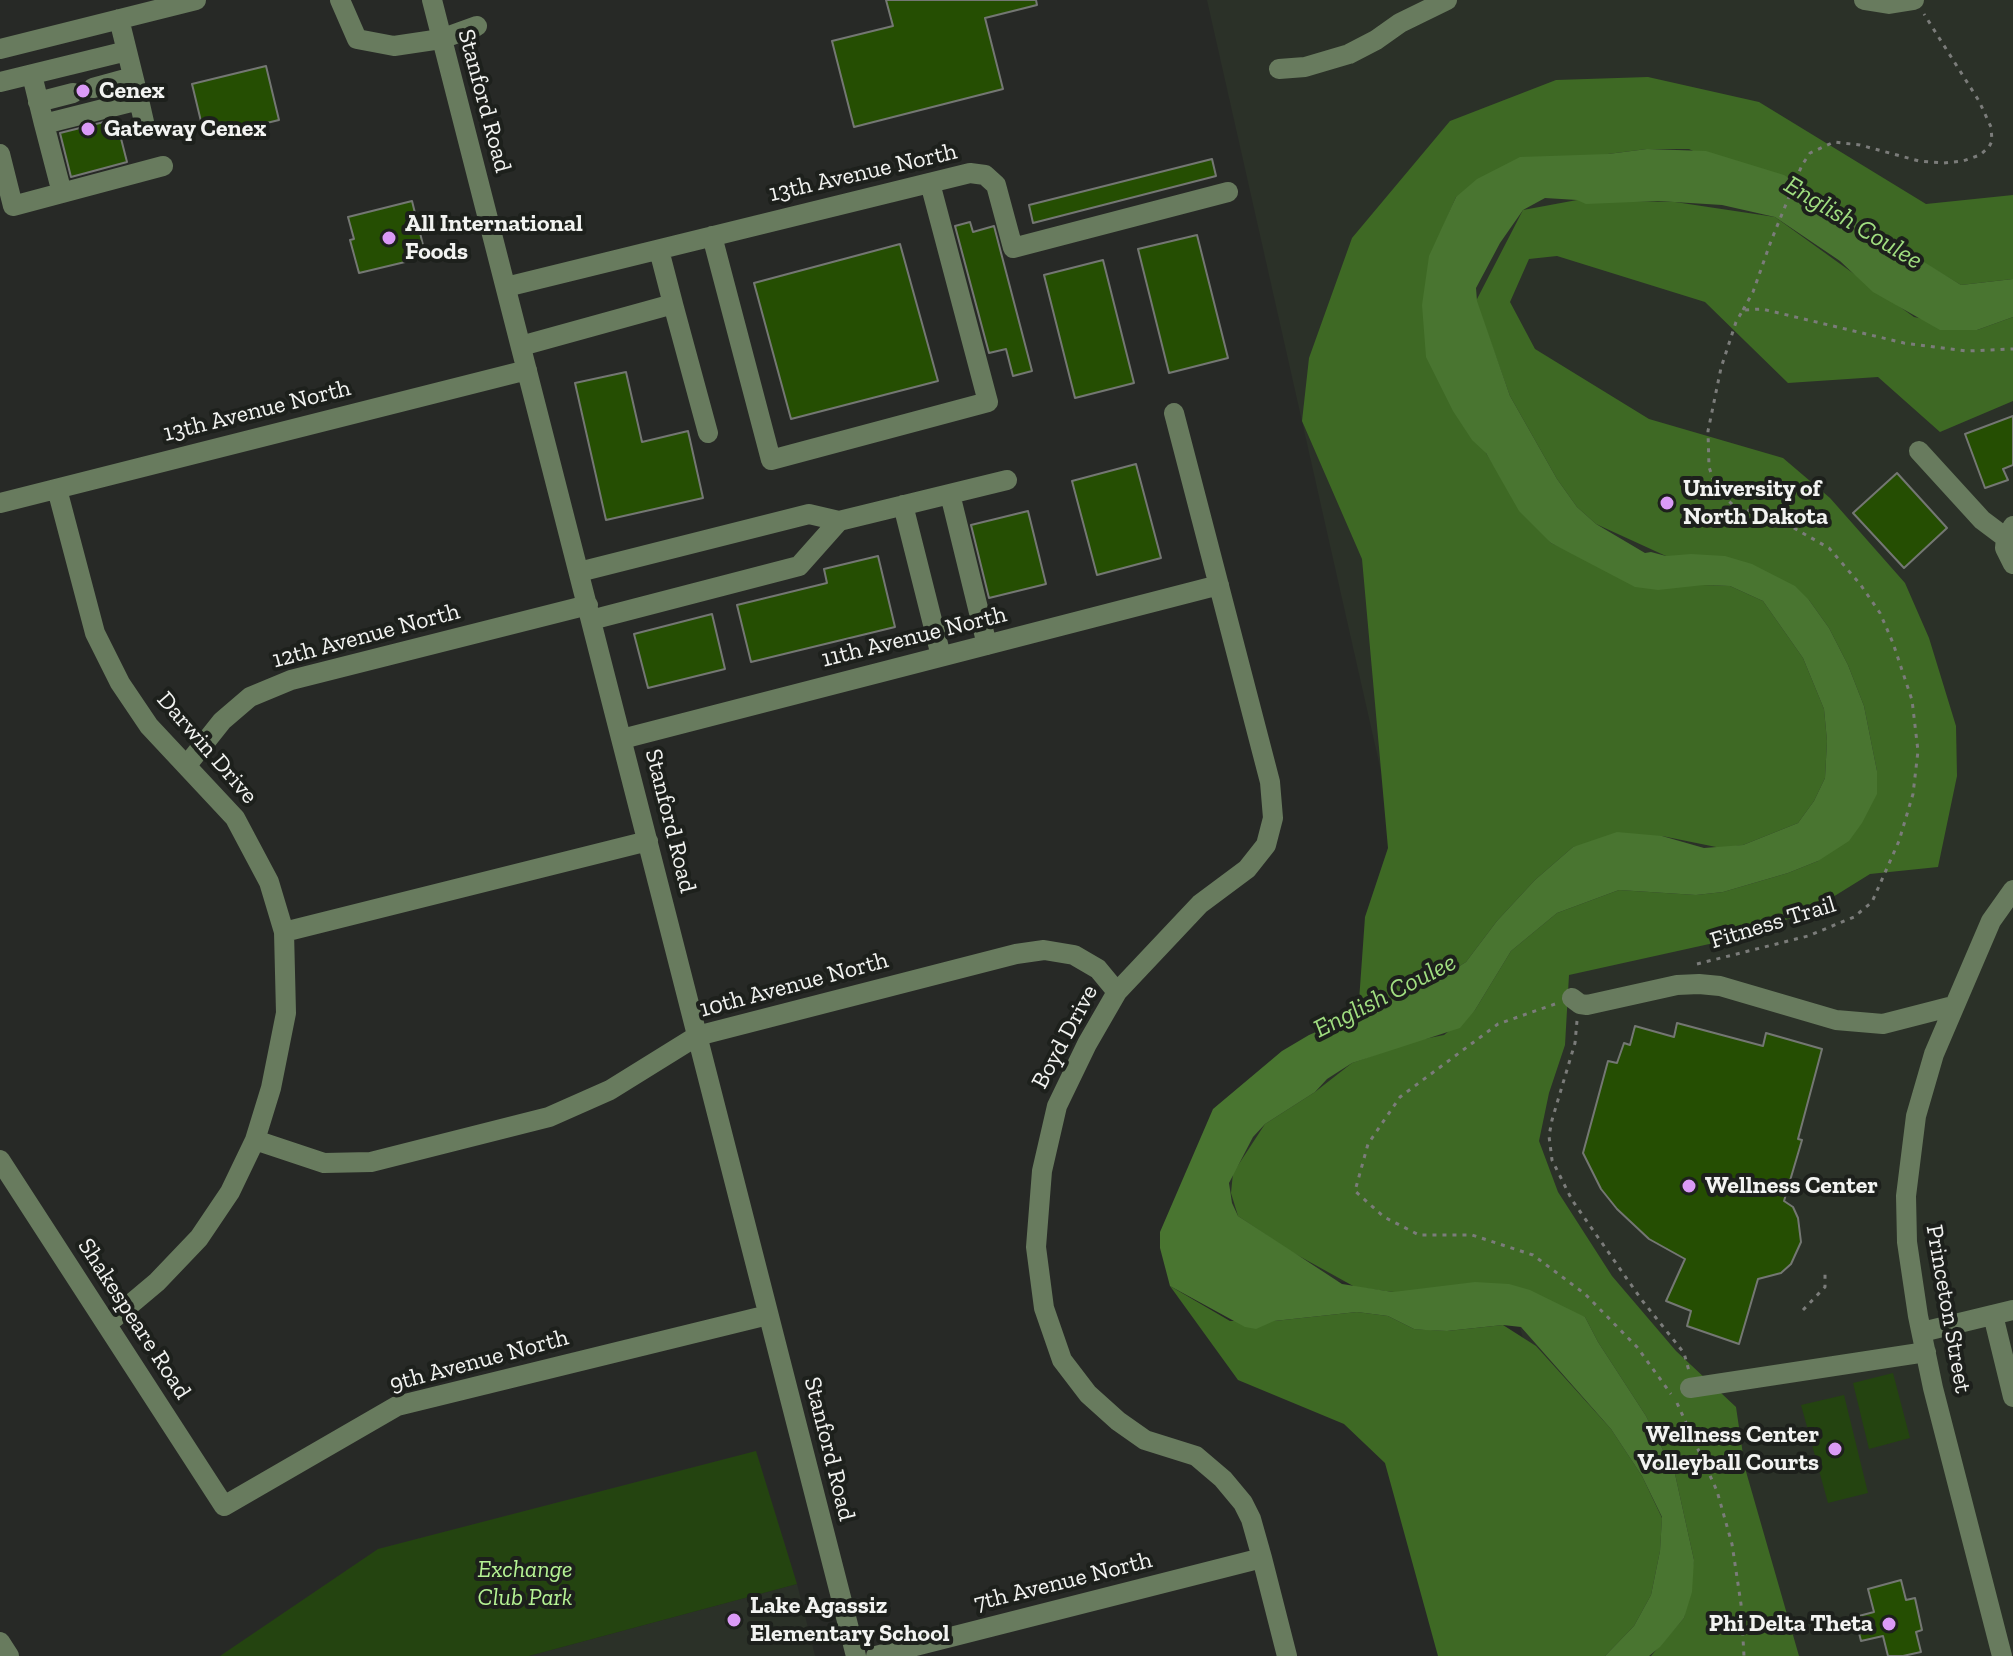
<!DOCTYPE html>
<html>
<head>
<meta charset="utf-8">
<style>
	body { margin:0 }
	canvas { display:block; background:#272926 }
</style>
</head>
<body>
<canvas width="2013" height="1656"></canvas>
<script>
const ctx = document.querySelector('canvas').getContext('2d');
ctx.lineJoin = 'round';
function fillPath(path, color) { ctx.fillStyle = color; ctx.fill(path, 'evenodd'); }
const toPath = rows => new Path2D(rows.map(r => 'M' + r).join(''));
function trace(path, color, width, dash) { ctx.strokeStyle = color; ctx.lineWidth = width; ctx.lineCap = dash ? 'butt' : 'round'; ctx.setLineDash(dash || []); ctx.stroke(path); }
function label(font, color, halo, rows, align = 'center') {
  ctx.font = font + ' "Zilla Slab",serif'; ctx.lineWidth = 8; ctx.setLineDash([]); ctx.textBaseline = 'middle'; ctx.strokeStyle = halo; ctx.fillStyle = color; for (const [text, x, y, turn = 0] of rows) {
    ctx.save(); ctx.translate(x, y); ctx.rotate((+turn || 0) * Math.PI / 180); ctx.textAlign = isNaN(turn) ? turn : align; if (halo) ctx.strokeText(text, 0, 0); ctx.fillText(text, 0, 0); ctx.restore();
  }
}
const built = toPath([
	[1207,0,2013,0,2013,1656,1609,1656,1512,1298,1296,1277,1232,1261,1228,1143,1434,1006],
	[797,1584,815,1656,529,1656]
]);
const green = toPath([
	[1893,1373,1910,1438,1869,1449,1853,1383],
	[1844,1395,1868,1493,1828,1503,1801,1405],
	[756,1451,797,1584,529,1656,220,1656,378,1549]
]);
const forest = toPath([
	[1648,77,1759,102,1926,204,2013,195,2013,279,1961,285,1902,250,1689,149,1647,149,1608,154,1456,197,1443,227,1486,453,1496,469,1551,543,1583,558,1704,585,1730,586,1763,601,1803,658,1824,709,1827,741,1825,778,1814,801,1798,823,1743,845,1721,848,1662,836,1573,847,1535,880,1497,921,1466,962,1439,979,1358,1015,1365,917,1388,848,1362,559,1302,421,1309,358,1352,238,1450,121,1556,80],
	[1577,200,1675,202,1775,217,1914,317,1977,330,2013,317,2013,401,1940,432,1878,377,1788,383,1705,302,1557,256,1529,259,1510,302,1535,349,1649,419,1783,458,1830,498,1905,583,1929,638,1956,726,1957,776,1938,867,1870,874,1812,910,1741,937,1569,975,1565,1045,1549,1093,1539,1141,1558,1192,1612,1276,1676,1351,1736,1407,1745,1468,1799,1656,1651,1656,1684,1618,1694,1560,1675,1474,1646,1416,1598,1342,1585,1317,1355,1287,1290,1251,1238,1216,1231,1193,1233,1173,1265,1124,1315,1092,1352,1063,1414,1041,1444,1035,1475,1010,1511,951,1557,913,1619,890,1696,895,1723,892,1788,873,1818,861,1877,771,1864,706,1848,665,1829,628,1809,600,1666,556,1596,524,1577,507,1557,479,1510,396,1476,301,1523,210],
	[1170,1286,1230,1321,1274,1321,1357,1312,1388,1316,1414,1329,1447,1331,1503,1325,1536,1346,1611,1429,1642,1476,1662,1518,1660,1551,1651,1595,1634,1626,1605,1656,1438,1656,1385,1463,1344,1424,1238,1380]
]);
const water = toPath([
	[1647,149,1706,151,1784,175,1961,285,2013,279,2013,317,1977,330,1940,330,1873,292,1840,261,1775,217,1722,205,1658,201,1586,204,1577,200,1545,198,1523,210,1500,243,1476,288,1477,301,1510,396,1557,479,1577,507,1596,524,1645,553,1651,552,1666,556,1691,554,1725,556,1752,564,1795,586,1809,600,1829,628,1848,665,1864,706,1877,771,1877,794,1862,823,1849,841,1818,861,1788,873,1723,892,1696,895,1619,890,1557,913,1511,951,1475,1010,1460,1028,1352,1063,1327,1079,1315,1092,1265,1124,1253,1137,1229,1183,1232,1203,1238,1216,1342,1284,1393,1292,1475,1282,1509,1284,1530,1290,1585,1317,1598,1342,1646,1416,1675,1474,1694,1560,1692,1592,1684,1618,1660,1647,1649,1656,1605,1656,1634,1626,1651,1595,1660,1551,1662,1517,1642,1476,1611,1429,1521,1327,1503,1325,1447,1331,1425,1330,1414,1329,1388,1316,1357,1312,1274,1321,1256,1329,1245,1327,1170,1286,1160,1248,1160,1232,1213,1109,1282,1051,1309,1035,1439,979,1466,962,1497,921,1535,880,1573,847,1617,832,1662,836,1704,848,1743,845,1798,823,1814,801,1825,778,1827,741,1824,709,1803,658,1763,601,1730,586,1704,585,1658,590,1635,587,1551,543,1519,511,1486,453,1472,440,1453,411,1426,357,1422,305,1429,256,1456,197,1477,179,1520,157,1608,154]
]);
const building = toPath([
	[886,0,1036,0,1037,5,985,18,1003,89,854,127,832,41,893,26,886,0],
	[266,66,279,120,205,138,192,84,266,66],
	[116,119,127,162,71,177,60,133,116,119],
	[1212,159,1216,176,1033,223,1029,205,1212,159],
	[412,201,426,257,359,273,350,240,354,239,348,217,412,201],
	[970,222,973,232,994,226,1032,371,1013,376,1006,349,989,353,955,226,970,222],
	[1197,235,1228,358,1169,373,1138,249,1197,235],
	[900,244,938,381,791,419,754,283,900,244],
	[1103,260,1134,383,1075,398,1044,275,1103,260],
	[626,372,642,442,688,431,703,498,606,520,575,383,626,372],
	[2013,416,2013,465,2003,469,2008,480,1985,488,1965,434,2013,416],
	[1136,464,1161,558,1097,575,1072,481,1136,464],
	[1897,473,1947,528,1904,568,1853,513,1897,473],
	[1028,511,1046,584,989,598,971,525,1028,511],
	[878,556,895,627,751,662,737,605,827,583,824,569,878,556],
	[712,614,725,669,648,688,634,634,712,614],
	[1677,1023,1763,1046,1766,1033,1822,1049,1798,1139,1802,1140,1784,1201,1793,1207,1798,1218,1801,1242,1791,1264,1781,1273,1758,1279,1739,1344,1687,1326,1691,1311,1666,1301,1685,1259,1649,1239,1617,1209,1601,1189,1583,1153,1608,1061,1617,1063,1624,1043,1630,1045,1635,1026,1674,1037,1677,1023],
	[1901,1580,1906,1600,1915,1598,1922,1630,1916,1632,1921,1652,1903,1656,1888,1656,1883,1636,1861,1641,1855,1617,1874,1612,1868,1589,1901,1580]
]);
const path = toPath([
	[1743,310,1753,292,1771,241,1802,165,1810,153,1834,142,1860,145,1919,161,1943,163,1963,161,1980,155,1989,147,1992,141,1991,127,1979,101,1924,14],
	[1697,964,1808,936,1854,917,1872,902,1899,841,1913,794,1918,751,1912,700,1893,643,1880,613,1860,584,1829,548,1792,527,1732,504,1717,490,1709,467,1708,431,1721,368,1736,322,1743,310,1762,309,1904,343,1966,351,2013,349],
	[1555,1004,1498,1024,1400,1097,1368,1144,1355,1191,1384,1217,1419,1235,1472,1235,1533,1255,1585,1294,1637,1347,1671,1394],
	[1577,1021,1575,1043,1552,1120,1549,1136,1552,1160,1572,1200,1641,1299,1684,1353,1689,1371],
	[1803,1310,1825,1287,1825,1274],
	[1677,1403,1717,1491,1732,1544,1741,1604,1744,1656]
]);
const minor = toPath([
	[340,0,357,39,394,46,441,39,477,26],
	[432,0,856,1656],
	[1864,0,1889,4,1914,0],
	[0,49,196,0],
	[1279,69,1305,67,1349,54,1376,40,1400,23,1447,0],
	[32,75,44,124,139,100,119,19],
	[0,82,127,51],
	[93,88,133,77],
	[139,100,144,122],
	[38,102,73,93],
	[44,124,62,193],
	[0,154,13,206,163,166],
	[712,236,771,460,988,402,930,183],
	[659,250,673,304],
	[506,287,970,173,985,175,996,185,1013,248,1228,192],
	[521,346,673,304,708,433],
	[1174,413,1270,782,1273,818,1266,845,1247,869,1200,904,1117,992,1087,1044,1057,1106,1042,1171,1036,1247,1044,1308,1062,1360,1088,1394,1118,1421,1145,1440,1196,1456,1223,1479,1243,1503,1251,1519,1262,1558,1287,1656],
	[1919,451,1982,520,2006,538],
	[57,489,95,633,120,683,149,726,235,818,269,882,284,932,286,1013,271,1088,255,1140,230,1192,199,1238,157,1282,107,1324],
	[950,494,987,645],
	[0,503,527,370],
	[903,505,941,656],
	[2013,526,2006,538,2005,548,2013,564],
	[579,572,809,514,839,521],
	[591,620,799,566,839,521,1007,480],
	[622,739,1219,585],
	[187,765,222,721,250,697,291,680,588,605],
	[284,932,648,841],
	[1572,998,1580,1004,1587,1005,1677,985,1699,984,1720,986,1836,1020,1883,1024,1953,1006],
	[255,1140,324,1163,371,1162,549,1117,610,1090,697,1036,1016,954,1044,950,1074,955,1098,969,1117,992],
	[0,1160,224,1506,397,1406,768,1315],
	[1993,1315,2013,1397],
	[1922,1332,2013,1310],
	[1690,1388,1926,1352],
	[0,1642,9,1656],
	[876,1656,1262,1558],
	[2002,1656,1933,1388,1918,1316,1907,1242,1906,1196,1916,1116,1934,1054,1991,921,2013,890]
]);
const markers = [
	[83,91,8,"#da9af6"],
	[88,129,8,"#da9af6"],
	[389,238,8,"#da9af6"],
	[1667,503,8,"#da9af6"],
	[1689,1186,8,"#da9af6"],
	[1835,1449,8,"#da9af6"],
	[734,1620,8,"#da9af6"],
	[1889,1624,8,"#da9af6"]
];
const poiNames = [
	["Cenex",99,91],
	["Gateway Cenex",104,129],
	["All International",405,224],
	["Foods",405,252],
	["University of",1683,489],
	["North Dakota",1683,517],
	["Wellness Center",1705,1186],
	["Wellness Center",1819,1435,"right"],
	["Volleyball Courts",1819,1463,"right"],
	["Lake Agassiz",750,1606],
	["Elementary School",750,1634],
	["Phi Delta Theta",1873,1624,"right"]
];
const streetNames = [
	["Stanford Road",484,101,75],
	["13th Avenue North",863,173,-13],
	["13th Avenue North",257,411,-14],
	["12th Avenue North",366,636,-15],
	["11th Avenue North",914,637,-14],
	["Darwin Drive",207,748,49],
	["Stanford Road",670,821,76],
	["Fitness Trail",1773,923,-17],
	["10th Avenue North",794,985,-15],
	["Boyd Drive",1065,1037,-62],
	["Princeton Street",1948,1309,80],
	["Shakespeare Road",134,1319,57],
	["9th Avenue North",479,1361,-15],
	["Stanford Road",829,1449,76],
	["7th Avenue North",1063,1582,-14]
];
const parkNames = [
	["Exchange",525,1570],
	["Club Park",525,1598]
];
const waterNames = [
	["English Coulee",1853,223,31],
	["English Coulee",1385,996,-27]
];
fillPath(built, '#2b3128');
fillPath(green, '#244410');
fillPath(forest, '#3e6924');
fillPath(water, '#497530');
fillPath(building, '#254e02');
trace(building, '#747773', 2);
trace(path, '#7b7c7a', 3, [4, 6]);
trace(minor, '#687b5e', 20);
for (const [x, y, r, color] of markers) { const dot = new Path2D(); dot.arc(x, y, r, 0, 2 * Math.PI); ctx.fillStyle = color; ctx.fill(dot); trace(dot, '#1d201c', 3); }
label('bold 24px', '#f2f3f1', '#1d201c', poiNames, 'left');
label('24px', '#f2f3f1', '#1d201c', streetNames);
label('italic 24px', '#b5f394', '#1d201c', parkNames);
label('italic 26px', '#a0de80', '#1d201c', waterNames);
</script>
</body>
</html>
